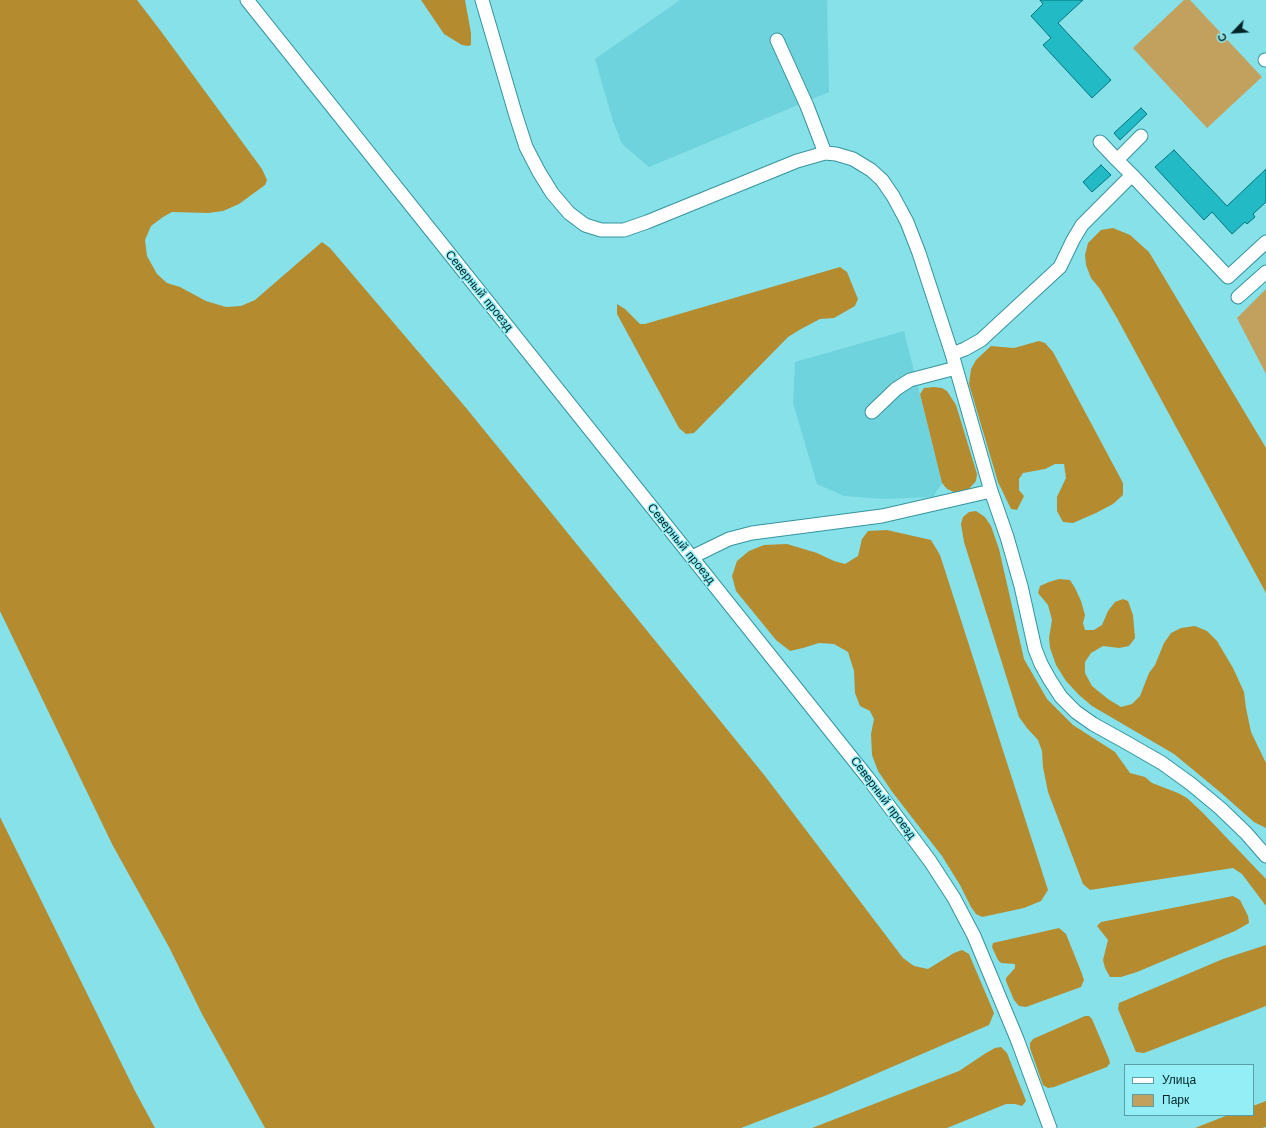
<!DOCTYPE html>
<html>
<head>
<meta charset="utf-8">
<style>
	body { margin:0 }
	#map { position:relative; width:1266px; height:1128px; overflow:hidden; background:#87e1e9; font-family:"Work Sans",sans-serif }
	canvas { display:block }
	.legend { position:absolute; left:1124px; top:1064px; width:130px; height:52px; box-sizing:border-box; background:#94eef6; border:1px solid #599ea4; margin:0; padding:5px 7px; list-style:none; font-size:12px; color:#002528 }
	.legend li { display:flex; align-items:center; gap:8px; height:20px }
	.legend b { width:20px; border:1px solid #599ea4 }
	.north { position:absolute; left:1214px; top:12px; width:40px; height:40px; -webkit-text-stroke:3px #94eef6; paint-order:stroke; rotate:245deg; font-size:11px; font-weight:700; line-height:16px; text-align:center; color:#002528 }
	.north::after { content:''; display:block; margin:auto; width:14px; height:18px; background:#002528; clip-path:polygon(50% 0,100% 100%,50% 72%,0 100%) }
</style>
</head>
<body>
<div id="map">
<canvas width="1266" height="1128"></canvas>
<ul class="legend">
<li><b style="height:5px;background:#fff"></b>Улица</li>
<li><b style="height:11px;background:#c2a05e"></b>Парк</li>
</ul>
<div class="north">С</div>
</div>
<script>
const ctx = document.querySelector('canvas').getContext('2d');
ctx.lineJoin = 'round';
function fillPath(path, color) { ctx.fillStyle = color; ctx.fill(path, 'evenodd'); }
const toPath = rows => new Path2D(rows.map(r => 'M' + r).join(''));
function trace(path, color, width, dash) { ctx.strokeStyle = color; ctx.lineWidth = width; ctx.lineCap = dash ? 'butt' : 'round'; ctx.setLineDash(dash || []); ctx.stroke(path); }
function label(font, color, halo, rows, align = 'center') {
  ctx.font = font + ' "Work Sans",sans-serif'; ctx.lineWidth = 3; ctx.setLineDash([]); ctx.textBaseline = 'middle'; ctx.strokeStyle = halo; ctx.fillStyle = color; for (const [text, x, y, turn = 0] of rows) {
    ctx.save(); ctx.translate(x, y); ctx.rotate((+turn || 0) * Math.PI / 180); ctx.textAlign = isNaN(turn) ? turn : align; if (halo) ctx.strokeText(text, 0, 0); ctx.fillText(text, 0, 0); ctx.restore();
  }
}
const built = toPath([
	[680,0,827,0,829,92,649,167,622,144,613,121,595,59],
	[904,331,942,483,933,497,885,499,844,496,817,484,793,403,795,362]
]);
const green = toPath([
	[1184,0,1190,0,1262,77,1207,128,1133,48],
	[1266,289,1266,374,1237,318]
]);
const forest = toPath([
	[0,0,137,0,160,30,262,169,267,180,265,185,239,204,223,211,208,213,172,212,163,217,151,226,145,240,147,256,157,274,167,283,180,287,206,301,226,307,241,306,255,300,322,242,330,248,467,409,765,776,903,958,914,966,928,969,954,953,962,950,969,954,994,1013,989,1025,827,1095,741,1128,265,1128,202,1014,169,947,112,844,0,611],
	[421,0,465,0,471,33,471,45,468,46,462,45,444,34],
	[1113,228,1130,235,1149,252,1266,448,1266,593,1117,318,1100,289,1091,278,1086,265,1085,255,1088,243,1101,230],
	[840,267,847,272,858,299,855,306,834,318,820,319,801,329,788,337,694,433,686,434,679,428,617,314,617,304,625,309,640,324,645,324],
	[1039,341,1045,343,1053,352,1123,483,1123,495,1113,504,1096,513,1073,523,1063,522,1057,511,1057,497,1066,478,1064,464,1055,464,1045,469,1023,473,1019,479,1019,490,1024,496,1017,510,1011,509,998,482,969,384,971,369,976,360,991,346,1014,348],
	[934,387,942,388,947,391,956,405,977,474,976,481,968,490,956,493,947,489,942,483,920,394,924,388],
	[976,511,985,517,991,526,999,549,1024,659,1047,699,1073,725,1115,752,1130,773,1145,777,1152,783,1178,793,1187,798,1203,813,1266,879,1266,906,1242,874,1233,868,1090,890,1083,884,1048,792,1043,767,1042,751,1038,740,1027,728,1019,717,964,542,961,524,963,517,969,512],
	[887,530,931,540,940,555,1048,890,1041,901,1024,908,982,917,976,914,971,907,960,885,942,856,893,793,878,771,872,755,871,734,874,719,870,711,860,706,855,693,854,671,848,652,834,644,819,643,803,648,790,651,776,640,736,591,732,576,737,561,749,551,764,545,787,544,817,553,834,561,845,564,858,556,862,539,868,531],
	[1059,579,1070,580,1075,588,1081,601,1085,615,1083,623,1085,630,1094,630,1102,625,1108,611,1115,602,1123,599,1128,601,1133,615,1135,638,1129,646,1119,648,1103,646,1091,653,1085,662,1085,673,1092,686,1108,699,1121,707,1132,704,1140,696,1149,673,1155,665,1164,643,1171,633,1181,628,1195,626,1207,631,1217,641,1233,668,1244,692,1246,708,1251,732,1266,763,1266,828,1254,822,1220,792,1174,754,1092,706,1079,695,1066,681,1056,665,1050,648,1049,638,1052,620,1048,605,1038,593,1040,586,1049,582],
	[0,817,135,1091,155,1128,0,1128],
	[1233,896,1240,900,1248,916,1249,923,1235,931,1137,972,1121,977,1110,977,1105,968,1103,960,1108,940,1097,926,1101,922],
	[1059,928,1066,934,1082,974,1084,980,1081,987,1026,1007,1019,1006,1014,1000,1006,981,1006,978,1015,968,1015,964,1001,963,998,960,992,947,993,943],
	[1266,945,1266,1006,1144,1053,1136,1052,1118,1009,1119,1003,1223,959],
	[1085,1016,1089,1016,1092,1019,1109,1059,1110,1063,1107,1067,1054,1087,1048,1088,1043,1085,1030,1048,1030,1043,1033,1039],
	[1001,1047,1007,1053,1026,1101,1022,1106,1015,1104,1006,1104,947,1128,812,1128,959,1071,986,1053,995,1048],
	[1266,1101,1266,1127,1262,1128,1195,1128,1228,1115,1253,1115,1253,1106]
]);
const building = toPath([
	[1040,0,1083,0,1058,23,1111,80,1092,98,1043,45,1051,38,1031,16,1043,4,1040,0],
	[1141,108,1147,114,1120,140,1114,133,1141,108],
	[1174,150,1227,206,1266,169,1266,202,1253,214,1255,217,1247,224,1245,222,1232,234,1212,212,1204,220,1155,167,1174,150],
	[1101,165,1111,175,1092,192,1083,182,1101,165]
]);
const minor = toPath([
	[247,0,868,778,930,861,954,898,974,936,1017,1039,1050,1128],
	[482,0,516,116,526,147,539,172,552,193,569,213,585,225,601,230,624,230,647,222,797,161,825,153,836,154,853,159,871,170,882,180,893,196,907,222,919,253,952,354,991,491,1007,537,1021,586,1035,649,1041,664,1050,680,1061,697,1076,712,1093,724,1129,744,1162,763,1191,784,1220,808,1246,833,1266,856],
	[777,40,807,106,825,153],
	[1265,60,1266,60],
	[1100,142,1117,160],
	[1132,175,1228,277,1266,242],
	[1238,297,1266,272],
	[952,354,965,349,981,340,1060,267,1073,240,1082,225,1132,175,1117,160,1141,136],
	[872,412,896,389,910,380,956,368],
	[692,557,729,539,752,533,882,516,991,491]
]);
const streetNames = [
	["Северный проезд",479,291,51],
	["Северный проезд",681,544,51],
	["Северный проезд",883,798,53]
];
fillPath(built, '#6ed3dc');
fillPath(green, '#c2a05e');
fillPath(forest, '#b58b30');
fillPath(building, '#22bac5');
trace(building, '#01747c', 1);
trace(minor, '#36949c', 15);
trace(minor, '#fff', 13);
label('12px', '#002528', '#94eef6', streetNames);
</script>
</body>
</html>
